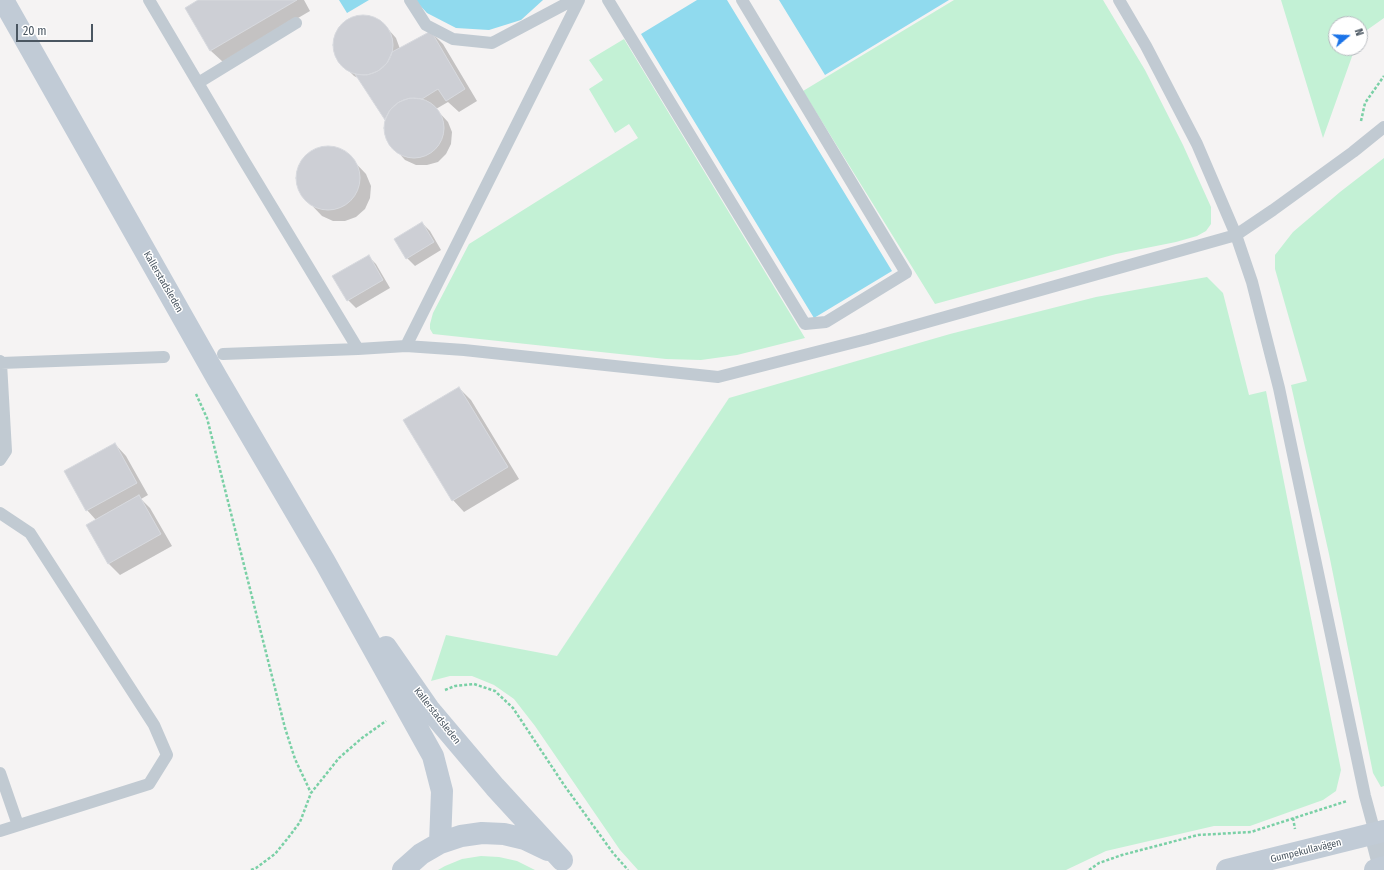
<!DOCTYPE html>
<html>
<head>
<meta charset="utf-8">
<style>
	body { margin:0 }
	#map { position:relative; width:1384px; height:870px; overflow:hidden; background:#f5f3f3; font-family:"Fira Sans Condensed",sans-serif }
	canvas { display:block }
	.north { position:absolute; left:1328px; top:16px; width:40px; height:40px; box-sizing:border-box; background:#fff; border:1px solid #b7bbc0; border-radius:50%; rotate:71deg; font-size:11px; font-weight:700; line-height:16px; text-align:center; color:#4a5661 }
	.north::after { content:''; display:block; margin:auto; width:14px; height:18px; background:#1a73e8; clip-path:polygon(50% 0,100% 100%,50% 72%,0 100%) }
	.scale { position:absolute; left:16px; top:24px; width:77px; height:18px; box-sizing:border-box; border:2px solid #4a5661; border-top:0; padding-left:5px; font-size:12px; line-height:14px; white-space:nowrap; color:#4a5661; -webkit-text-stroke:3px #fff; paint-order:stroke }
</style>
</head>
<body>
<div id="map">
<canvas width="1384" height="870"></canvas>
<div class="north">N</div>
<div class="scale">20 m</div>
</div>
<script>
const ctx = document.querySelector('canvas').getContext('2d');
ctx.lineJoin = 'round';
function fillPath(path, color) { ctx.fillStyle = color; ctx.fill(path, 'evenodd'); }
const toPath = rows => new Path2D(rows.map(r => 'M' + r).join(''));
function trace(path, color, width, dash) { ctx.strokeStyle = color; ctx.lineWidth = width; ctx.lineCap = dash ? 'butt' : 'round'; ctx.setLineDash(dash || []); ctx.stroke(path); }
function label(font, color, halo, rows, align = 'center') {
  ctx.font = font + ' "Fira Sans Condensed",sans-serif'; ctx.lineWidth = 3; ctx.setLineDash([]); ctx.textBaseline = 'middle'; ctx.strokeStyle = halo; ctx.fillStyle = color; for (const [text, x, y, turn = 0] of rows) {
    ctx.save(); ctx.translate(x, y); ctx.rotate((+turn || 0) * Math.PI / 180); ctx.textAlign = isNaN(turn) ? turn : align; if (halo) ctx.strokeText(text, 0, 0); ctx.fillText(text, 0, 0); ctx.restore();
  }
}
const green = toPath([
	[954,0,1103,0,1145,70,1183,145,1211,207,1211,224,1206,231,1197,236,1176,242,1116,254,935,304,803,91],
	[1281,0,1384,0,1384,18,1360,35,1360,24,1336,24,1336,48,1355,48,1323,138],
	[624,39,805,338,737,355,701,360,666,359,433,334,430,329,430,324,433,313,469,244,638,138,629,124,615,133,589,89,603,80,589,60],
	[1384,158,1384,786,1381,787,1373,773,1329,554,1291,385,1307,381,1275,269,1275,255,1293,232,1340,192],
	[1207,277,1223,293,1249,395,1266,391,1341,770,1336,791,1323,800,1250,826,1214,826,1106,851,1066,870,638,870,620,850,535,726,514,699,494,685,472,676,450,676,431,681,446,635,557,656,729,398,950,334,1096,297],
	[481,856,499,857,517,861,535,870,438,870,445,866,462,859]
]);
const water = toPath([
	[339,0,369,0,347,13],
	[415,0,543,0,521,20,489,30,456,28,427,13],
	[697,0,727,0,892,271,814,318,641,34],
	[779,0,949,0,825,75]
]);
const shadow = toPath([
	[200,0,304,0,310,11,223,62,211,51,186,8],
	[359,16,370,16,381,21,396,38,400,49,431,32,443,44,477,101,459,112,448,102,436,109,448,122,452,132,451,144,446,154,438,162,427,165,416,165,405,160,397,151,389,143,385,132,386,120,360,79,354,76,337,59,334,49,335,37,339,27,348,19],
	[323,148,335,148,346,153,366,174,371,186,370,198,365,209,356,217,345,221,333,221,322,216,301,194,297,183,298,171,303,160,311,152],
	[422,223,430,231,441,250,415,266,407,258],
	[368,256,376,264,390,288,356,308,348,300],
	[459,388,471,400,519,479,464,512,453,500],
	[115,444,126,456,148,495,141,499,150,508,172,546,120,575,108,563,96,520,87,510,65,471]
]);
const building = toPath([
	[198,0,297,0,210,51,185,8,198,0],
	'333 45a30 30 0 1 1 60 0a30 30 0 1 1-60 0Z',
	[431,31,465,89,446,101,438,89,422,99,410,98,399,102,390,110,385,120,355,74,367,75,378,71,387,63,392,52,431,31],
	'384 128a30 30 0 1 1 60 0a30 30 0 1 1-60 0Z',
	'296 178a32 32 0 1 1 64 0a32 32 0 1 1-64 0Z',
	[422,222,434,242,406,259,394,239,422,222],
	[369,255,383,280,347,301,332,276,369,255],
	[459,387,508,467,452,501,403,420,459,387],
	[115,443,137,483,86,511,64,471,115,443],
	[139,495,161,534,108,564,86,525,139,495]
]);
const path = toPath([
	[1361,121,1365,103,1384,76],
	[196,394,207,418,285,728,295,759,311,793],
	[445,690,455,686,474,684,495,691,513,708,564,785,613,853,628,870],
	[1293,818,1295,829],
	[251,870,256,868,275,854,288,838,300,822,311,793,339,758,362,738,386,721],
	[1089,870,1099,863,1122,855,1198,835,1251,832,1347,801]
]);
const lane = toPath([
	[149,0,243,159,358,349],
	[410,0,426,25,453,39,492,43,573,0],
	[608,0,805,324,826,322,906,273,742,0],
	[1119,0,1146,46,1197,144,1236,235,1252,282,1279,388,1365,796,1375,833],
	[198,83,296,23],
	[406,346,579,0],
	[223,354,358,349,406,346,464,350,718,377,867,339,1236,235,1273,210,1353,152,1384,127],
	[0,361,1,363,6,451,0,460],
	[1,363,164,357],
	[0,513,30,533,154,725,167,755,149,784,0,831],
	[0,773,18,825]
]);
const street = toPath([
	[1375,833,1384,868]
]);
const secondary = toPath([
	[3,0,217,378,325,562,433,756,442,791,440,843],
	[386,647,429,709,495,787,562,860],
	[403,870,421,854,440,843,461,836,482,833,504,834,525,839,548,850],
	[1227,870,1384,831],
	[1375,870,1384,867]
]);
const streetNames = [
	["Kallerstadsleden",163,282,60],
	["Kallerstadsleden",437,716,52],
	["Gumpekullavägen",1306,851,-14]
];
fillPath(green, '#c3f1d5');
fillPath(water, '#90daee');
fillPath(shadow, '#0003');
fillPath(building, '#cdcfd5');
trace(building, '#d7d9de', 1);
trace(path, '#7ad0a6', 2.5, [3, 2]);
trace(lane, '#c1cad2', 12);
trace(street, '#c1cad2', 22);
trace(secondary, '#c1cbd6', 22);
label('10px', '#4a5661', '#fff', streetNames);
</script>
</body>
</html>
